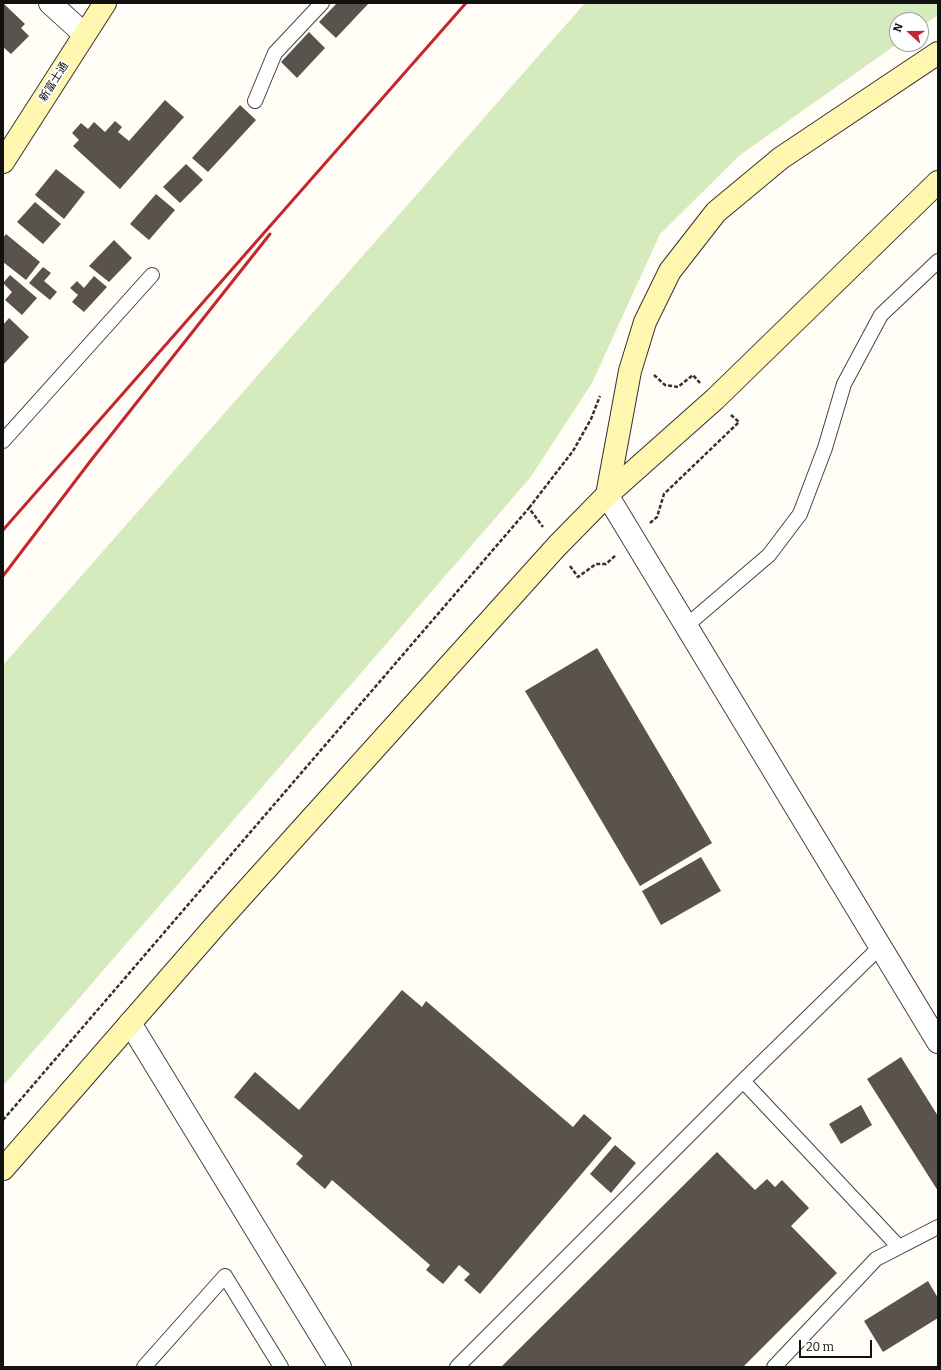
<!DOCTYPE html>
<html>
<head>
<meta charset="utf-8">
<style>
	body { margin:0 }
	#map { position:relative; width:941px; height:1370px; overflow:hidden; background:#fffdf5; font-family:Bitter,serif }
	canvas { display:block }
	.frame { position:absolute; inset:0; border:4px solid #111; pointer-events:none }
	.north { position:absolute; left:889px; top:12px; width:40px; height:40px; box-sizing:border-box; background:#fff; border:1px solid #a0a0a0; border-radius:50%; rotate:291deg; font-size:11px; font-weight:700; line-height:16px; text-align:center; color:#111 }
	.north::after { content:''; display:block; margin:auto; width:14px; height:18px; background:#c4262e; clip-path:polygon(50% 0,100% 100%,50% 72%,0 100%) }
	.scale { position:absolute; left:799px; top:1340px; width:73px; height:18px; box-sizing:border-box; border:2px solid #111; border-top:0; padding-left:5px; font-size:12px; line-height:14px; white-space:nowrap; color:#111; -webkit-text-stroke:3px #fff; paint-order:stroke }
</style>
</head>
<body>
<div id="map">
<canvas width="941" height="1370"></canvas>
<div class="frame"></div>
<div class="north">N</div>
<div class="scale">20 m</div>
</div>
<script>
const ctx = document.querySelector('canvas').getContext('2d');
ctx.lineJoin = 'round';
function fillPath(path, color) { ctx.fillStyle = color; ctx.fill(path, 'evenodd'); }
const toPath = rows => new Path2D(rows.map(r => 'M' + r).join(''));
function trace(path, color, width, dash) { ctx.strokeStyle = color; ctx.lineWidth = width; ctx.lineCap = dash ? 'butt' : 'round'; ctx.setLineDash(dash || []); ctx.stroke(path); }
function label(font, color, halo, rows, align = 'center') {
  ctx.font = font + ' Bitter,"Noto Sans JP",serif'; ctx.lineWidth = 4; ctx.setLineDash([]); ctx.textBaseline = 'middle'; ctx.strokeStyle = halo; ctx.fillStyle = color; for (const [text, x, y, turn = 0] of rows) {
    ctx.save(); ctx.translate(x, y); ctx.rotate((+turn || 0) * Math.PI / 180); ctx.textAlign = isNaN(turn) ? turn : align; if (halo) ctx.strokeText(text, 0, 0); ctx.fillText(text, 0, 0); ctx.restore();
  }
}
const green = toPath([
	[585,3,938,3,938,15,921,27,921,20,897,20,897,44,740,155,660,234,592,383,530,478,3,1086,3,665]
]);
const building = toPath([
	[3,3,25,24,21,28,29,36,11,54,3,47],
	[337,3,369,3,336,38,319,22],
	[309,32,325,48,297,78,281,62],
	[165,100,184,117,120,189,73,146,79,140,72,133,81,123,88,129,94,122,105,132,115,121,122,127,118,132,129,141],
	[240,105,256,120,208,172,192,158],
	[186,164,203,180,180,203,163,187],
	[56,169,85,192,64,219,35,195],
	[156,194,175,210,149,240,130,224],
	[35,202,61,224,43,244,17,222],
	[6,234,40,262,26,280,3,262,3,238],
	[114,240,132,258,109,282,89,266],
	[43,267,51,273,44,281,57,292,50,300,29,283],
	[10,275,37,298,22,315,5,300,12,292,3,283],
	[94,276,107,287,84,312,72,302,78,295,70,288,77,281,84,288],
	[9,318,29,337,4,364,3,325],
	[597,648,712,843,640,886,525,691],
	[701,857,721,891,661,925,642,891],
	[402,990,422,1007,426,1001,573,1127,584,1114,612,1138,480,1294,464,1280,470,1274,459,1265,443,1284,426,1270,430,1265,332,1180,325,1189,296,1164,303,1156,234,1097,255,1072,299,1110],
	[901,1057,938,1116,938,1191,867,1079],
	[861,1105,872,1125,841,1144,829,1124],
	[615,1145,636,1163,611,1193,590,1174],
	[717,1152,755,1190,767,1179,775,1187,782,1180,809,1208,791,1226,837,1273,743,1367,501,1367],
	[928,1281,938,1298,938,1318,883,1352,864,1321]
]);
const path = toPath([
	[654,375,665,385,678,387,693,375,700,383],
	[529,508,573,451,591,419,600,396],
	[650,523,657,517,664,494,739,422,731,415],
	[570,566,578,577,596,564,606,564,616,555],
	[3,1120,529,508,543,527]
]);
const lane = toPath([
	[255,101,275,53,322,3],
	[3,441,152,275],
	[686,626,769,555,800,514,825,448,844,384,881,315,938,261],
	[743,1081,899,1247],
	[144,1367,225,1276,281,1367],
	[457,1367,743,1081,880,947],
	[774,1367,876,1259,938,1227]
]);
const street = toPath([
	[50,3,84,34],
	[607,495,938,1042],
	[130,1023,340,1367]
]);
const secondary = toPath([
	[3,162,105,3],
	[607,495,630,371,645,322,670,271,716,212,781,158,938,53],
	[3,1169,221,919,557,546,607,495,715,399,938,182]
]);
const rail = toPath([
	[3,530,466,3],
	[3,576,92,459,270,234]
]);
const streetNames = [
	["新富士通",54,82,-58]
];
fillPath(green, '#d5ebbd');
fillPath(building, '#5a524d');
trace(lane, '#444', 16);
trace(street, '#444', 24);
trace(secondary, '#333', 24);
trace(path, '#333', 2.5, [4, 2]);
trace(lane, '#fff', 14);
trace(street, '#fff', 22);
trace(secondary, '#fff6b0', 22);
trace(rail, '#c4262e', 3);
label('11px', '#111', '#fff', streetNames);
</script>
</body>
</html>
